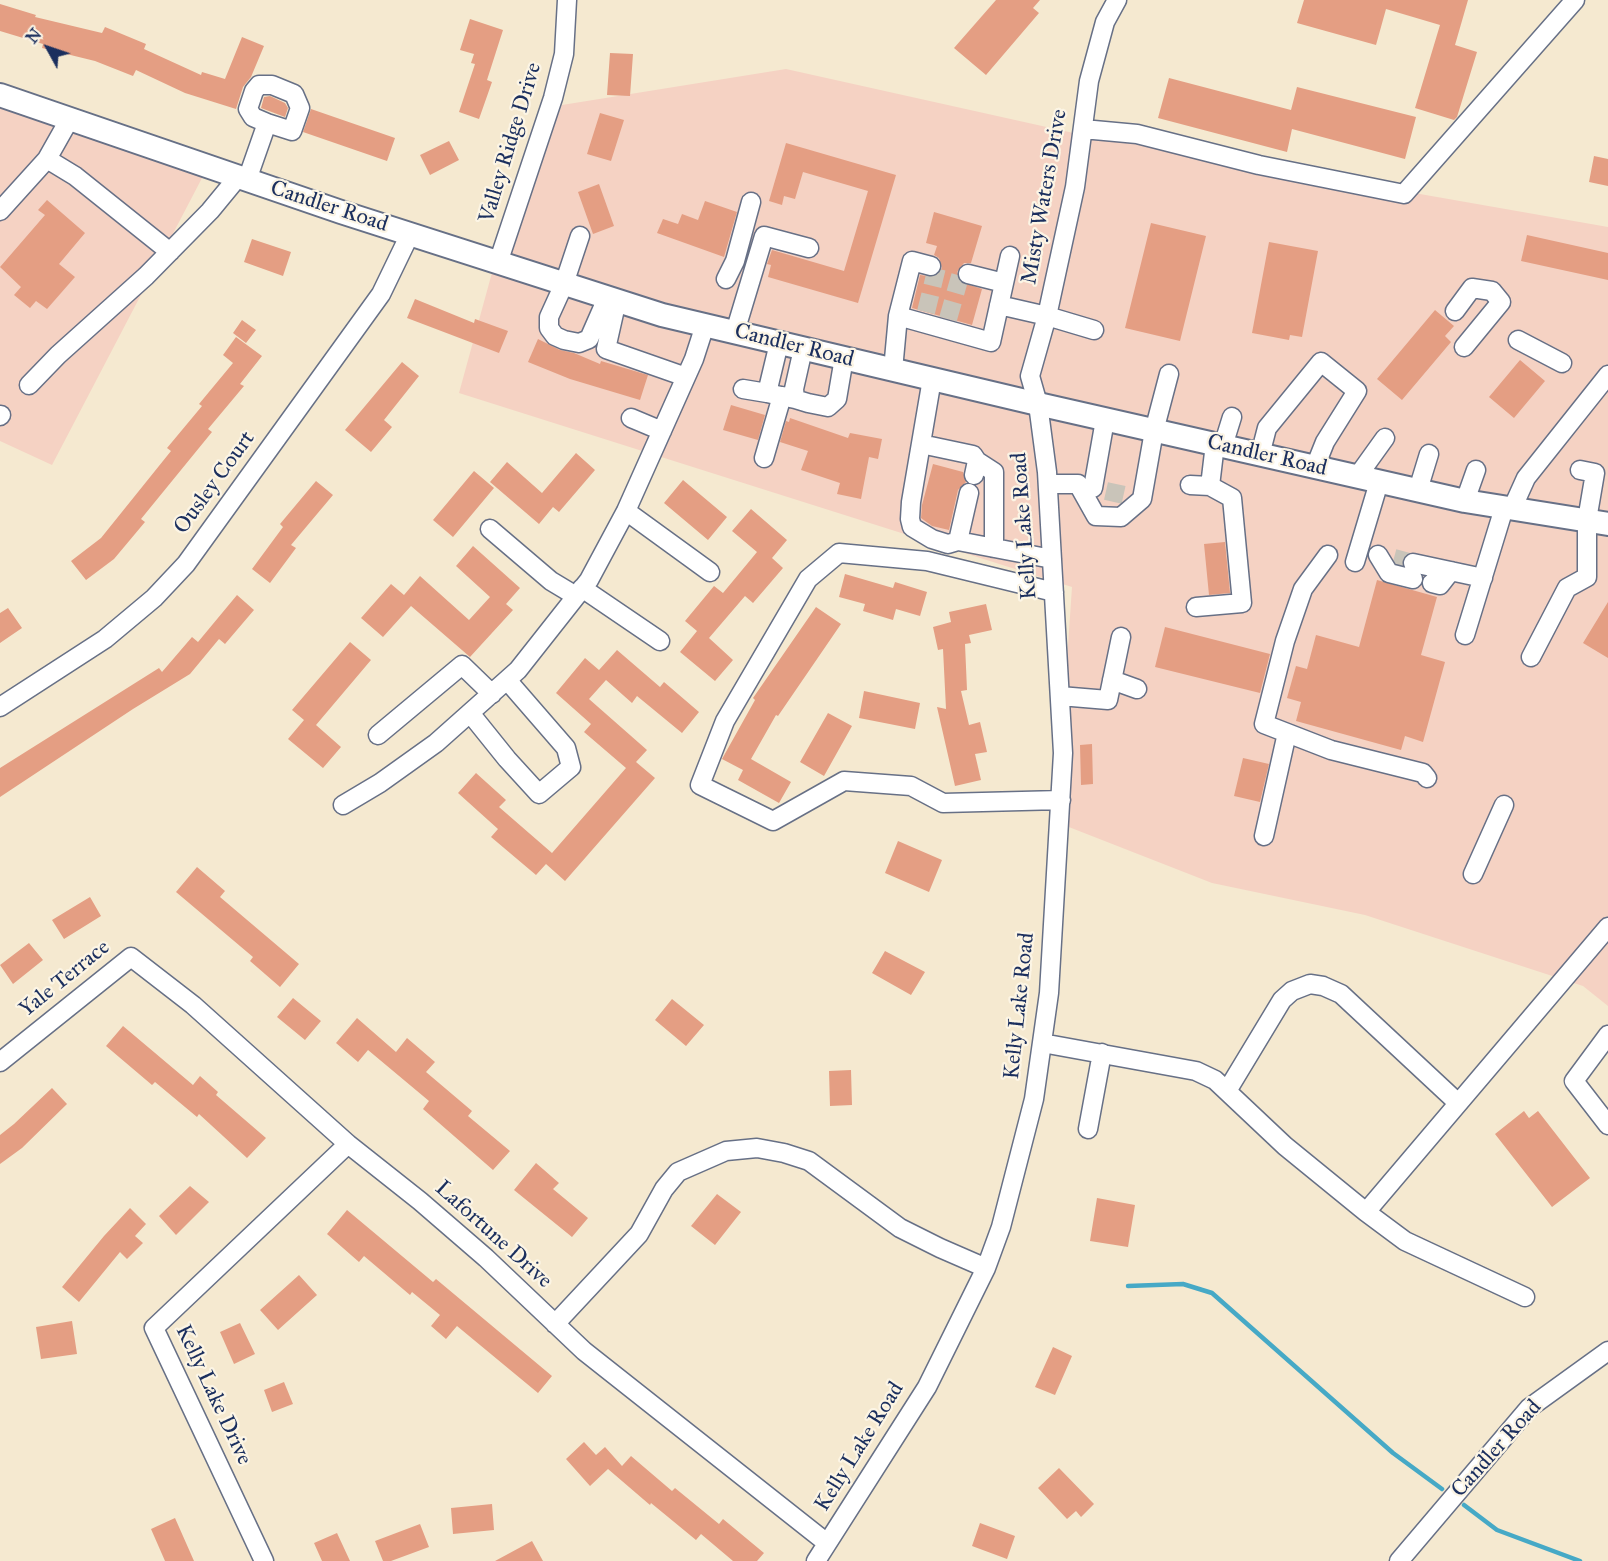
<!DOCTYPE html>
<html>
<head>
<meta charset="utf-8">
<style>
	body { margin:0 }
	#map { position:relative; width:1608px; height:1561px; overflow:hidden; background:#f5e9d0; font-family:"IM FELL Great Primer",serif }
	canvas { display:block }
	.north { position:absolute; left:18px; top:18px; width:60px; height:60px; -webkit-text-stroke:4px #fcf5e5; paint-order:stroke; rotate:310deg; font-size:16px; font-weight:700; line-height:24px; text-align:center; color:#1b2f5e }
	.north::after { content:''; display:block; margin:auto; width:21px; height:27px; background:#1b2f5e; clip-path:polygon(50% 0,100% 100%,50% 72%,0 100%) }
</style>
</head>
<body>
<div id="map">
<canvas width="1608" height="1561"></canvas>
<div class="north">N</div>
</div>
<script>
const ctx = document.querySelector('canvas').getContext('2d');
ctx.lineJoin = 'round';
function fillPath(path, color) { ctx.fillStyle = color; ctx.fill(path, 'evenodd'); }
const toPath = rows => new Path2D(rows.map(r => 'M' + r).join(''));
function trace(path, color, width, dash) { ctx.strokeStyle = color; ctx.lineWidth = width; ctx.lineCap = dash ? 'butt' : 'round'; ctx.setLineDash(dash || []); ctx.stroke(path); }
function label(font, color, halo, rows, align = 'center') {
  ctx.font = font + ' "IM FELL Great Primer",serif'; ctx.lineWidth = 4.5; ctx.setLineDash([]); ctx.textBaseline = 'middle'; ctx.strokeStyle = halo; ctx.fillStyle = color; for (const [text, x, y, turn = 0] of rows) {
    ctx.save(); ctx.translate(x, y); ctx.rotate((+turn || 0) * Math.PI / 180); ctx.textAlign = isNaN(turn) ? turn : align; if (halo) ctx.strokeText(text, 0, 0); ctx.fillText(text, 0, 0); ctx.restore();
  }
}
const built = toPath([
	[786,69,1078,134,1608,227,1608,1006,1583,986,1365,915,1212,883,1056,822,1072,587,459,393,493,269,562,105],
	[0,90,213,157,52,465,0,441]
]);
const stream = toPath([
	[1128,1286,1183,1284,1212,1293,1393,1453,1442,1489],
	[1464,1505,1497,1530,1580,1561]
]);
const building = toPath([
	[996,0,1040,0,1033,8,1039,13,986,75,954,48],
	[1304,0,1468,0,1455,45,1477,52,1457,117,1454,120,1415,108,1440,25,1386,9,1376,45,1297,23],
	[0,4,36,15,35,17,102,33,105,27,146,44,144,49,201,75,202,72,225,79,242,37,264,46,251,77,243,87,236,109,185,93,136,70,133,76,95,61,42,48,43,44,0,31],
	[470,19,503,30,487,80,492,82,479,119,459,112,475,64,471,63,474,54,460,50],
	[610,53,633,54,630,96,607,95],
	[1169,78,1291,110,1297,87,1416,117,1405,159,1292,129,1287,152,1158,118],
	[270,96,285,103,288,108,285,117,261,108,264,97],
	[311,109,395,138,387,161,303,132],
	[600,113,624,120,611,161,587,154],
	[449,141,459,160,430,175,420,155],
	[786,143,896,175,858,303,768,277,771,265,767,264,772,250,844,271,868,191,803,172,795,199,784,196,782,205,769,201],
	[1594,156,1608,159,1608,186,1589,182],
	[599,184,614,226,593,234,578,192],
	[47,200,85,233,59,264,75,277,47,309,36,301,30,308,14,295,21,287,0,267,45,215,38,210],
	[705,201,737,212,724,257,657,233,663,219,678,224,682,214,698,220],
	[934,212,982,226,971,263,964,263,957,272,961,282,982,289,972,325,912,308,920,275,934,277,942,268,939,258,934,255,937,246,926,243],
	[1151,223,1206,236,1180,341,1125,328],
	[1527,235,1608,253,1608,280,1521,261],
	[252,239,291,252,283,276,244,262],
	[1269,242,1318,251,1302,337,1290,335,1289,340,1252,333],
	[415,299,474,323,475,319,508,331,499,353,407,318],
	[1435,310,1454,326,1445,336,1451,342,1402,400,1377,379],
	[242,320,256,330,246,343,233,333],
	[236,337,262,356,240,384,244,386,208,429,212,432,141,519,145,522,114,559,86,580,71,561,101,538,171,451,167,448,202,406,199,404,233,363,223,355],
	[538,339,560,350,574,353,600,364,601,361,648,375,640,400,570,379,528,362],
	[1520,360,1545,381,1514,418,1489,397],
	[402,362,419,376,384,420,392,427,371,452,345,430],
	[731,405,765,415,758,440,723,430],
	[790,418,848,438,850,433,882,439,878,459,869,457,861,499,837,494,840,483,801,470,808,451,780,442,786,421,789,422],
	[576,453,595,470,559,512,553,507,539,524,490,482,507,462,542,493],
	[933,464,963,472,966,482,958,490,949,530,932,526,921,518,922,505],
	[474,471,494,488,453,537,433,520],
	[683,480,727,517,708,540,664,503],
	[316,481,333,495,291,545,296,548,270,583,252,569,283,527,280,524],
	[751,509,787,540,772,558,783,568,753,603,745,596,709,638,733,660,715,681,680,652,697,631,685,621,714,586,723,593,757,552,732,531],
	[1225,542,1230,593,1209,595,1204,544],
	[473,546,520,588,506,604,513,610,470,657,411,606,383,637,361,618,391,584,404,595,420,576,469,620,490,597,456,566],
	[845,574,893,588,895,582,927,592,920,616,896,609,893,620,863,611,865,604,839,597],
	[1377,580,1437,597,1421,655,1445,662,1423,742,1405,736,1401,750,1296,721,1301,702,1287,698,1296,666,1307,669,1316,635,1359,647],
	[237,595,254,610,225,644,219,639,190,674,133,709,0,797,0,768,159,668,162,672,192,637,198,642],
	[1608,602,1608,658,1583,643],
	[986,604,992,630,969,635,971,643,965,644,967,690,961,691,969,725,980,722,987,752,975,754,981,780,955,786,937,707,946,709,943,649,938,650,933,627,951,622,949,612],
	[816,607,841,624,778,716,776,715,751,759,791,782,779,803,738,780,743,770,722,759,755,700,753,698],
	[8,608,22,628,0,643,0,613],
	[1165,627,1270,654,1260,693,1155,667],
	[350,642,371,660,316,725,341,747,323,768,288,739,304,720,292,710],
	[617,650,660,687,664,682,699,712,682,733,637,696,632,703,606,680,589,699,647,750,636,762,655,778,565,881,546,864,536,875,491,837,498,829,458,793,476,773,506,800,499,807,552,853,626,768,584,732,591,724,556,693,585,658,599,670],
	[864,691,920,703,915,729,859,718],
	[828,713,852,726,824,776,800,762],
	[1092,744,1093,784,1081,785,1080,745],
	[1243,758,1269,764,1260,802,1234,796],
	[898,841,942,860,929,892,885,873],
	[197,867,225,891,220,897,299,964,280,987,250,961,253,957,176,892],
	[90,897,101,916,64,939,52,920],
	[29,943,43,960,13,984,0,965],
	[885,951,925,972,911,995,872,973],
	[293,998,321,1021,305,1040,277,1017],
	[672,999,704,1025,686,1046,655,1020],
	[357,1018,396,1052,407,1038,435,1062,426,1072,472,1111,468,1116,510,1151,493,1170,423,1109,429,1101,368,1050,358,1062,336,1043],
	[123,1026,193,1085,200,1076,218,1092,216,1095,266,1138,247,1158,199,1114,197,1117,155,1082,152,1085,106,1046],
	[851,1070,852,1105,830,1106,829,1071],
	[52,1088,67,1104,22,1148,0,1164,0,1135,14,1124],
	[1524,1111,1529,1118,1538,1111,1590,1178,1552,1207,1495,1134],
	[536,1163,559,1183,553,1189,588,1218,572,1237,514,1190],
	[190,1186,209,1202,176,1235,159,1216],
	[717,1194,741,1212,715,1245,691,1226],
	[1097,1198,1135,1205,1128,1247,1090,1241],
	[130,1208,146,1224,135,1236,143,1243,127,1259,120,1252,79,1302,62,1287,104,1236],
	[347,1210,433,1282,436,1279,552,1376,538,1393,457,1326,446,1339,431,1326,440,1315,412,1292,410,1295,364,1256,359,1262,327,1234],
	[299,1275,317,1295,278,1330,260,1310],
	[72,1321,77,1354,41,1359,36,1327],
	[240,1323,255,1354,234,1364,220,1332],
	[1053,1347,1072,1356,1055,1395,1035,1387],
	[284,1382,293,1404,272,1412,264,1390],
	[584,1442,596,1455,605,1447,622,1466,631,1456,672,1491,675,1488,719,1524,723,1519,764,1553,757,1561,733,1561,701,1534,696,1540,651,1503,650,1505,608,1469,590,1486,566,1459],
	[1059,1468,1094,1504,1081,1517,1076,1511,1067,1519,1038,1488],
	[492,1504,494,1530,453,1534,451,1508],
	[175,1518,194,1561,165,1561,151,1529],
	[980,1523,1015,1536,1007,1559,972,1546],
	[420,1524,429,1547,391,1561,383,1561,375,1541],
	[337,1533,350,1561,322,1561,314,1543],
	[532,1541,543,1561,495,1561]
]);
const minorTunnel = toPath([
	[926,312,937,267],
	[948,319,961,273],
	[1106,491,1124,495],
	[1394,558,1413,563]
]);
const minor = toPath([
	[1083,129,1137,134,1259,165,1404,194,1575,0],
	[47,159,75,176,170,252],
	[247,180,267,123,292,131,300,108,294,94,272,85,259,85,254,91,248,109,253,117,267,123],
	[0,211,47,159,69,120],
	[580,236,564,284,549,317,549,328,555,336,564,340,579,343,589,339,607,298],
	[498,263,553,98,564,54,567,0],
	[968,274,1004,283],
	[726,279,735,261,751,202],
	[617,300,606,349,686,377],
	[999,305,1047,316,1094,330],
	[1455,311,1472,288,1492,291,1501,302,1464,347],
	[898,316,991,342,1010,256],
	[735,332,764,236,809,248],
	[1518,340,1562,363],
	[779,343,767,393,795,399],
	[803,349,794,389,795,399,808,403,828,407,837,399,844,358],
	[893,370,898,316,912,261,931,266],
	[932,379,911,502,910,519,912,527,932,539,948,544,958,541,1052,559],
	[29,385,58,355,146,276,210,211,238,177],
	[743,389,767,393],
	[0,416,1,415],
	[631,418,662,431],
	[921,444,973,455,977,461,974,475],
	[1223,446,1232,417],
	[1260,455,1267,428,1321,362,1357,391,1325,442,1315,467],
	[764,458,782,396],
	[977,461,994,472,994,548],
	[1357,477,1385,438],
	[1048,484,1078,484,1096,516,1121,517,1142,499,1154,431,1169,374],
	[1190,485,1210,486,1232,498,1242,603,1196,607],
	[1210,486,1215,444],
	[1093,488,1105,420],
	[1418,490,1429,454],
	[1465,501,1476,470],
	[1512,509,1526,478,1608,375],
	[626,511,710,572],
	[490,529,551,581,576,596],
	[958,541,969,493],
	[1328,555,1303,589,1285,641,1264,724,1331,750,1423,773,1427,778],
	[1378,555,1389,573,1413,579],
	[1355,562,1379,482],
	[1413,563,1483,578],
	[1432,583,1440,585,1451,571],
	[582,588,660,641],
	[1054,592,927,561,839,553,808,579,725,721,700,785,773,821,844,781,911,786,943,803,1061,800],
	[1465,635,1504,508],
	[1531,657,1567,588,1587,577,1587,520,1595,473,1580,470],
	[1112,680,1137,689],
	[1060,696,1108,700,1121,637],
	[0,707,105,639,154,598,186,564,381,294,410,234],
	[470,713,507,759,539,794,571,767,566,748,507,680],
	[378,735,462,665,492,694],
	[343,805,380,783,436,743,518,670,589,580,626,511,694,359,705,325],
	[1264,836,1287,733],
	[1473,874,1504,805],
	[1608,1035,1574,1081,1608,1125],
	[1042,1043,1196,1071,1215,1080,1285,1146,1366,1212,1608,927],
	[0,1062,131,957,193,1005,348,1144,420,1201,486,1258,584,1351,827,1543],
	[1227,1091,1282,1000,1292,991,1310,984,1323,986,1341,994,1458,1103],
	[1088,1129,1102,1053],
	[1366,1212,1405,1241,1525,1297],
	[555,1324,639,1234,664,1189,678,1172,726,1151,757,1148,784,1153,809,1161,900,1228,940,1248,986,1268],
	[264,1561,154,1328,348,1144],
	[816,1561,927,1387,986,1268,1001,1227,1034,1099,1049,993,1063,753,1047,472,1038,404,1030,376,1047,316,1075,187,1089,81,1105,22,1117,0],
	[1399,1561,1529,1408,1608,1351]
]);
const major = toPath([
	[0,95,341,212,662,315,1038,404,1465,501,1608,524]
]);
const streetNames = [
	["Valley Ridge Drive",511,143,-73],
	["Misty Waters Drive",1045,197,-80],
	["Candler Road",329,207,18],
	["Candler Road",794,346,14],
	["Candler Road",1267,456,13],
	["Ousley Court",215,483,-54],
	["Kelly Lake Road",1025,526,-94],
	["Yale Terrace",65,979,-39],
	["Kelly Lake Road",1020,1006,-84],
	["Lafortune Drive",493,1235,42],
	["Kelly Lake Drive",213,1395,65],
	["Kelly Lake Road",860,1447,-58],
	["Candler Road",1497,1449,-48]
];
fillPath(built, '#f5d2c3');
trace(stream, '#46a9c6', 4.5);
fillPath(building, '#e49e83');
trace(minorTunnel, '#c9c4b9', 18, [18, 9]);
trace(minor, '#677086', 21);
trace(major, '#677086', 26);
trace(minor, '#fff', 18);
trace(major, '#fff', 22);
label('22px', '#1b2f5e', '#fcf5e5', streetNames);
</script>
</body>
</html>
